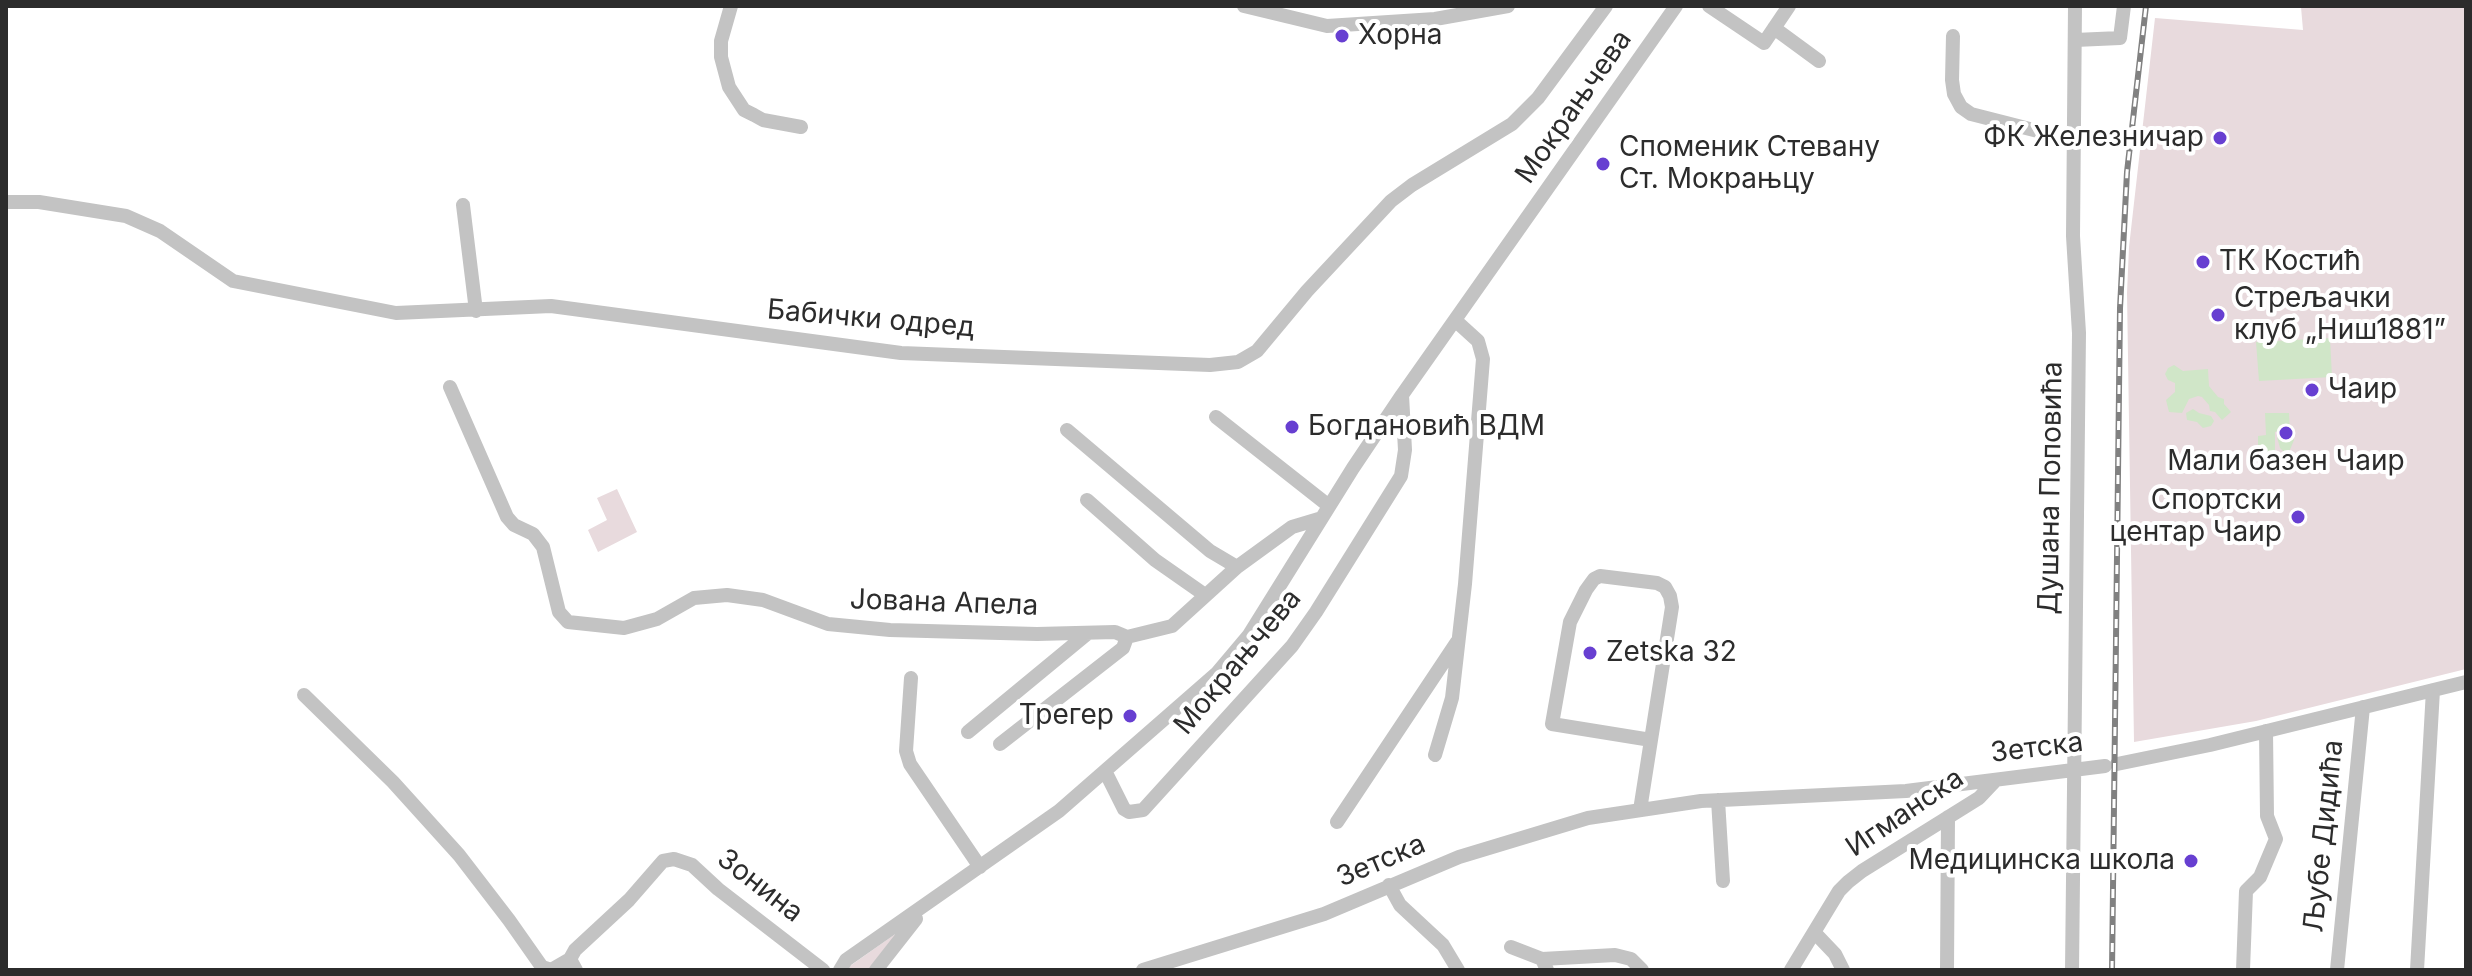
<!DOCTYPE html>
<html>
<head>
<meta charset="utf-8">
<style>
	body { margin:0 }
	#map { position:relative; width:2472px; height:976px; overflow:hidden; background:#fff; font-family:Inter,sans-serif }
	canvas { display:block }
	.frame { position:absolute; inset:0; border:8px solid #2c2c2c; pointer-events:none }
</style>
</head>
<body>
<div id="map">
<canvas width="2472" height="976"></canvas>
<div class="frame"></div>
</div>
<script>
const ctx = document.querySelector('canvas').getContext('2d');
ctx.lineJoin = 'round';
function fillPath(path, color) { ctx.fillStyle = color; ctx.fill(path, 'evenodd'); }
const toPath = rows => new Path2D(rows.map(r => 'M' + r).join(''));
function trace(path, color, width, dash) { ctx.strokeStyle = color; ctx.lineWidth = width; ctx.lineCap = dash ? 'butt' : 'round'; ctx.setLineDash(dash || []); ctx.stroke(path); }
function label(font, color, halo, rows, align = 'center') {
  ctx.font = font + ' Inter,sans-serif'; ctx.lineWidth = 8; ctx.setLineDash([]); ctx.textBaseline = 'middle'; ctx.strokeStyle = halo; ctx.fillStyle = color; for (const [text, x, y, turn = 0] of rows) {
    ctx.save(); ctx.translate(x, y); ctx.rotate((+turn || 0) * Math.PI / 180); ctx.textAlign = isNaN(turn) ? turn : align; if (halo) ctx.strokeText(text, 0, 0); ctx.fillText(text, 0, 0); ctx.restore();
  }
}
const green = toPath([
	[2297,6,2466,6,2466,669,2256,721,2134,742,2127,293,2129,247,2155,18,2303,30,2301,7],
	[617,489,637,532,598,552,588,530,607,520,597,498],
	[898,932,870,970,848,970,850,966]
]);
const water = toPath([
	[2330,338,2332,377,2259,381,2256,342],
	[2174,365,2183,371,2208,369,2209,386,2218,397,2224,399,2224,404,2231,412,2222,420,2215,412,2210,411,2209,405,2202,397,2198,396,2189,399,2182,413,2169,412,2166,400,2175,392,2175,383,2168,380,2165,374,2168,368],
	[2193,409,2199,413,2211,416,2214,421,2211,426,2203,428,2197,422,2187,420,2186,413],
	[2265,413,2289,413,2290,431,2294,440,2289,452,2284,452,2280,448,2277,437,2279,431,2275,432,2275,453,2258,453,2258,436,2266,435]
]);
const minor = toPath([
	[731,6,721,41,721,57,729,87,744,110,754,115,763,120,801,127],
	[1244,6,1327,26,1435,19,1508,6],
	[1709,6,1764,43,1789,6],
	[1774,28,1819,61],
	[1953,36,1952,80,1954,94,1961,107,1971,114,2073,140],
	[2075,40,2120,38,2124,6],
	[6,202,39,202,126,216,160,231,233,281,396,313,551,306,901,353,1210,365,1238,362,1257,351,1307,291,1391,201,1412,185,1512,124,1538,98,1606,6],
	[463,205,476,311],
	[450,387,507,517,514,525,533,534,543,547,559,612,568,622,624,628,657,619,694,598,727,595,763,600,828,624,890,630,1037,634,1115,632,1127,637,1172,626,1237,567,1292,527,1322,518],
	[1216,417,1329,506],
	[1067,430,1210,551,1237,567],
	[1087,500,1155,560,1205,595],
	[911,678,906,751,910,764,980,867],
	[304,695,393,782,459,855,509,920,542,967,551,970,570,959],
	[968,732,1088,633],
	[1000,744,1123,648,1127,637],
	[1435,755,1452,698,1465,584,1483,359,1478,341,1456,321],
	[2117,764,2210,745,2466,682],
	[1106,773,1124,809,1129,812,1143,810,1292,646,1316,612,1401,476,1405,450,1402,395],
	[1718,800,1723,881],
	[1640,810,1651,740,1672,607,1670,596,1665,587,1657,583,1600,576,1594,579,1586,590,1570,622,1552,724,1651,740],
	[1337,822,1457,642],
	[1389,885,1400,905,1443,945,1458,970],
	[1814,932,1835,954,1843,970],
	[1511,947,1542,959,1547,970],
	[1542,959,1615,955,1631,959,1642,970],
	[576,970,570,959,575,950,629,900,663,861,674,859,692,865,718,889,823,970],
	[840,970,846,960,1059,811,1217,673,1249,635,1353,468,1402,395,1676,6],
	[876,970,916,919],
	[1143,970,1324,914,1459,857,1588,818,1701,801,1906,791,2105,766],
	[1791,970,1839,891,1848,882,1862,871,1979,798,1996,780],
	[1947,970,1948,817],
	[2072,970,2079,333,2073,236,2075,6],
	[2243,970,2246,891,2260,877,2276,839,2267,816,2266,731],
	[2337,970,2363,707],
	[2417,970,2433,690]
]);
const rail = toPath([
	[2112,970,2120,308,2127,172,2146,6]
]);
const markers = [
	[1342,36,8,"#673fd1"],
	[2220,138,8,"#673fd1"],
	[1603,164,8,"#673fd1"],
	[2203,262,8,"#673fd1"],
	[2218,315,8,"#673fd1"],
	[2312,390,8,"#673fd1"],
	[1292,427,8,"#673fd1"],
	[2286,433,8,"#673fd1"],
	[2298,517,8,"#673fd1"],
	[1590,653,8,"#673fd1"],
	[1130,716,8,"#673fd1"],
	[2191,861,8,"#673fd1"]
];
const poiNames = [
	["Хорна",1358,36],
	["ФК Железничар",2204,138,"right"],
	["Споменик Стевану",1619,148],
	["Ст. Мокрањцу",1619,180],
	["ТК Костић",2219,262],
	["Стрељачки",2234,299],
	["клуб „Ниш1881”",2234,331],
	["Чаир",2328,390],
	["Богдановић ВДМ",1308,427],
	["Мали базен Чаир",2286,462,"center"],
	["Спортски",2282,501,"right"],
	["центар Чаир",2282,533,"right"],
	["Zetska 32",1606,653],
	["Трегер",1114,716,"right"],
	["Медицинска школа",2175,861,"right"]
];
const streetNames = [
	["Мокрањчева",1574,107,-55],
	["Бабички одред",871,319,5],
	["Душана Поповића",2051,488,-89],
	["Јована Апела",944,603,2],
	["Мокрањчева",1238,662,-50],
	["Зетска",2037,748,-7],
	["Игманска",1905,813,-34],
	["Љубе Дидића",2324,836,-84],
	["Зетска",1381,861,-23],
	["Зонина",760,886,38]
];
fillPath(green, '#e8dadd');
fillPath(water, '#d0e6c8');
trace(minor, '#c3c3c3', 14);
trace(rail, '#818181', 6);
trace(rail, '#fff', 3, [9]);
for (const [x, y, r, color] of markers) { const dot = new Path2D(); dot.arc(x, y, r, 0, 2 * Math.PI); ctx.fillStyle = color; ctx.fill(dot); trace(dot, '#fff', 3); }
label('28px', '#2c2c2c', '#fff', poiNames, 'left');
label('28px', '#2c2c2c', '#fff', streetNames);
</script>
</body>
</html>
